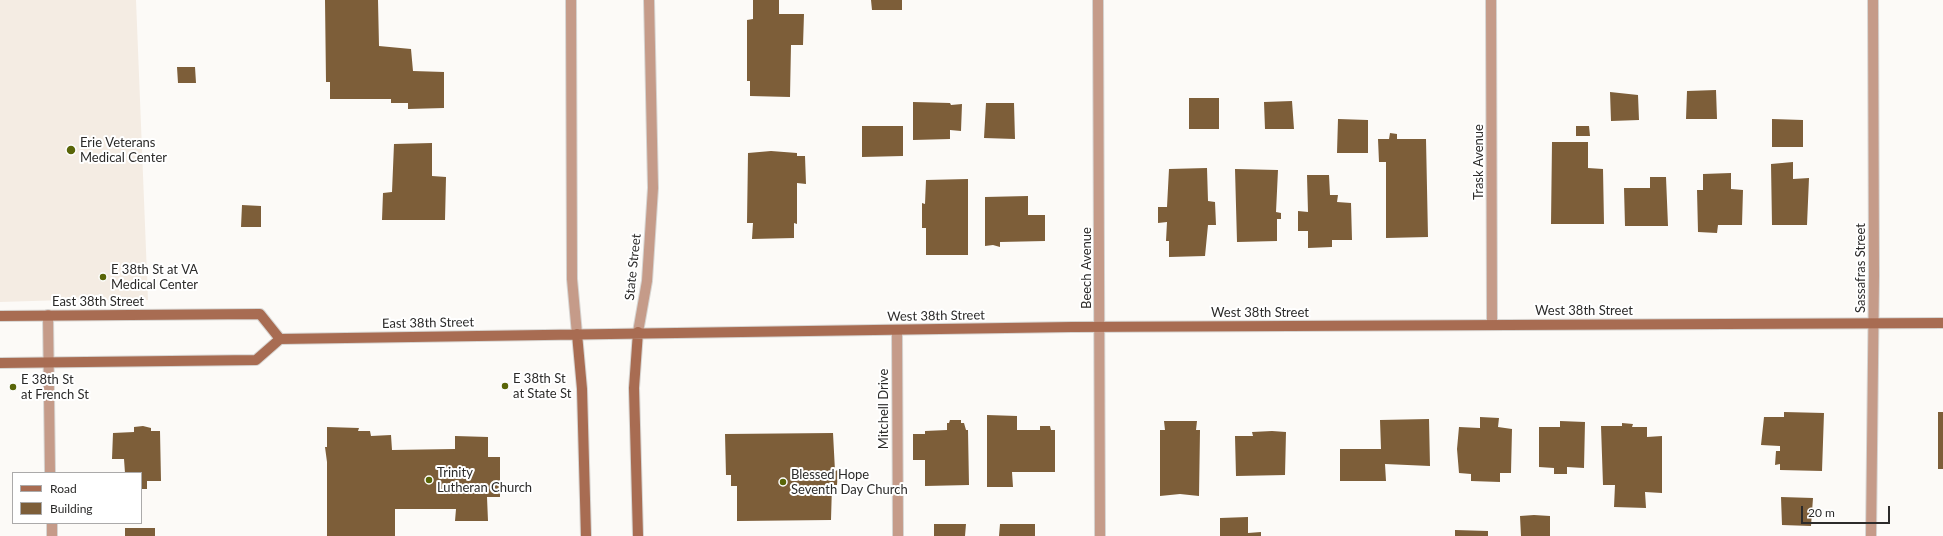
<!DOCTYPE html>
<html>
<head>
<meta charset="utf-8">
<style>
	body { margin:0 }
	#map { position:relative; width:1943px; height:536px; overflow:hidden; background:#fcfaf7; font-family:Lato,sans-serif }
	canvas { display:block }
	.legend { position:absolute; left:12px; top:472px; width:130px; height:52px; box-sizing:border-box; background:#fff; border:1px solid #abaaaa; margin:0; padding:5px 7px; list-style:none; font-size:12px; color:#2c2b2a }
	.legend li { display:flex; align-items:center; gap:8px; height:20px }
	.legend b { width:20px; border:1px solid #abaaaa }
	.scale { position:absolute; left:1801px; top:506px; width:89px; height:18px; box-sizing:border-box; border:2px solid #2c2b2a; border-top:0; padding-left:5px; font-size:12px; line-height:14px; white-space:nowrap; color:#2c2b2a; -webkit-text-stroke:3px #fff; paint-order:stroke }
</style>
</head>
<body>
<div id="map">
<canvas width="1943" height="536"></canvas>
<ul class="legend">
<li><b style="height:5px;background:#a86c52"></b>Road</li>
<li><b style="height:11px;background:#7d5e39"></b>Building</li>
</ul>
<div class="scale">20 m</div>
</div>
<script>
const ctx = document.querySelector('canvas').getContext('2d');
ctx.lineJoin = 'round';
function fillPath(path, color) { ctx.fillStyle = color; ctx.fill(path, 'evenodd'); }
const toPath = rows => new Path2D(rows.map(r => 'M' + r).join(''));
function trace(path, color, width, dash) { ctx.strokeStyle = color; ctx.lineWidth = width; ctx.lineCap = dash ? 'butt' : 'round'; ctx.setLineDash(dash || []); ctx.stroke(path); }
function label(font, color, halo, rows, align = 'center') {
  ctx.font = font + ' Lato,sans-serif'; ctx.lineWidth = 4; ctx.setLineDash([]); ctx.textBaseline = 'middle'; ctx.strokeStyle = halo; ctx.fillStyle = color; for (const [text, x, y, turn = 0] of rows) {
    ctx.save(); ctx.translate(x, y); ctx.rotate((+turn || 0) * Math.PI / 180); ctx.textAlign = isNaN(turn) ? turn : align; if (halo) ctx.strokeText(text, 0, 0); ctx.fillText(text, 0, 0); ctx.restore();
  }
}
const built = toPath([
	[0,0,136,0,148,300,65,300,0,302]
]);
const building = toPath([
	[325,0,378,0,379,46,411,49,413,71,444,72,444,108,408,109,408,103,391,103,391,99,330,99,330,82,326,82],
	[753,0,779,0,779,14,804,14,803,45,791,45,790,97,750,96,750,81,747,81,747,20,753,19],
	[871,0,902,0,902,10,872,10],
	[177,67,195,67,196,83,178,83],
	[1716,90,1717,119,1686,119,1687,91],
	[1610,92,1638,95,1639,120,1611,121],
	[1189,98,1219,98,1219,129,1189,129],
	[1292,101,1294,129,1265,129,1264,102],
	[913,102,950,103,951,105,962,104,961,131,950,130,950,139,913,140],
	[986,103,1014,103,1015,139,984,138],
	[1338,119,1368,120,1368,153,1337,153],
	[1772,119,1803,120,1803,147,1772,147],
	[862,126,903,126,903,156,862,157],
	[1576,126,1589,126,1590,136,1576,136],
	[1390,133,1397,134,1397,139,1426,139,1428,237,1386,238,1386,162,1379,162,1378,139,1389,139],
	[1552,142,1588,142,1588,168,1603,169,1604,224,1551,224],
	[432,143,432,176,446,177,445,220,382,220,383,193,392,192,394,144],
	[771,151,797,153,797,156,805,156,806,184,797,183,797,224,794,223,794,238,752,239,753,223,747,223,748,153],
	[1793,162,1793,179,1809,178,1807,225,1772,225,1771,164],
	[1207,168,1208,201,1215,202,1216,225,1208,225,1205,256,1169,257,1169,241,1166,241,1167,222,1158,223,1158,207,1167,207,1169,169],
	[1235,169,1278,170,1276,212,1281,213,1281,219,1277,219,1277,241,1237,242],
	[1731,173,1731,189,1743,190,1742,225,1718,225,1717,233,1698,232,1697,190,1703,190,1703,174],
	[1307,175,1329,175,1330,195,1338,195,1337,202,1351,203,1352,240,1332,240,1332,247,1308,248,1308,231,1298,231,1298,211,1308,212],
	[1650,177,1666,177,1668,226,1625,226,1624,188,1650,188],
	[968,179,968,255,926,255,926,228,922,228,922,203,925,204,926,180],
	[1028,196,1028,215,1045,215,1045,241,1000,242,1000,247,993,245,985,246,985,197],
	[242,205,261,206,261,227,241,227],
	[1784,412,1824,413,1822,471,1780,470,1780,464,1775,465,1776,451,1780,451,1780,446,1761,445,1764,417,1784,417],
	[1938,412,1943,412,1943,469,1938,469],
	[987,415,1017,416,1017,430,1040,430,1040,426,1050,426,1051,430,1055,430,1055,472,1012,472,1013,487,987,487],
	[1480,417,1499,418,1498,427,1512,429,1511,473,1500,473,1500,482,1471,481,1471,474,1459,473,1457,449,1459,427,1480,428],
	[1429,419,1430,466,1385,464,1386,481,1340,481,1340,449,1381,449,1380,420],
	[950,420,961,420,961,423,964,423,966,430,968,430,969,485,925,486,925,460,913,460,913,434,925,434,925,431,947,430,947,423,949,423],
	[1164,421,1197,421,1196,430,1200,430,1199,496,1180,494,1160,496,1160,430,1165,430],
	[1560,421,1585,422,1584,468,1567,467,1567,474,1554,474,1554,468,1539,467,1539,427,1560,427],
	[1622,423,1633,424,1632,427,1647,427,1647,437,1662,436,1662,493,1645,492,1646,508,1614,507,1615,485,1603,485,1601,426,1622,426],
	[143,426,151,428,151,431,160,431,161,481,147,481,147,489,141,489,141,473,125,473,124,459,112,459,113,433,134,432,134,427],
	[327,427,359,428,358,431,370,431,371,436,391,435,392,450,455,449,455,436,488,437,488,457,500,457,500,497,487,497,488,521,455,521,456,509,395,509,395,536,327,536,327,462,325,447,327,447],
	[1272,431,1286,432,1285,475,1236,476,1235,436,1253,436,1252,432],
	[833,433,835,471,838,470,837,485,832,485,831,520,737,521,737,486,731,486,731,475,726,475,725,434],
	[1781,497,1813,498,1811,526,1782,525],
	[1534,515,1550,516,1550,536,1521,536,1520,516],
	[1248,517,1248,533,1261,532,1261,536,1220,536,1220,518],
	[934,524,966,524,965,536,934,536],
	[1000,524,1035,524,1035,536,999,536],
	[125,528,155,528,155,536,125,536],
	[1455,530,1488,531,1488,536,1455,536]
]);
const lane = toPath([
	[897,330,898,536]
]);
const street = toPath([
	[571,0,572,279,577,334],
	[1098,0,1100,536],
	[1491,0,1492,325],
	[48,315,50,473],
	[638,332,647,281,653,188,649,0],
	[52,523,52,536],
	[1871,536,1874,275,1873,0]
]);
const secondary = toPath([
	[0,316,260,314,280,339,256,360,0,363],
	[638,332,634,388,638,536],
	[577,334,582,389,586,536],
	[280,339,1072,327,1943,323]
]);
const markers = [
	[71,150,5,"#596508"],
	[103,277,4,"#596508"],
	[505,386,4,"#596508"],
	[13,387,4,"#596508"],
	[429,480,4,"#596508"],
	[783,482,4,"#596508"]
];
const poiNames = [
	["Erie Veterans",80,143],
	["Medical Center",80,158],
	["E 38th St at VA",111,270],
	["Medical Center",111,285],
	["E 38th St",513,379],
	["at State St",513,394],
	["E 38th St",21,380],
	["at French St",21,395],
	["Trinity",437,473],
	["Lutheran Church",437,488],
	["Blessed Hope",791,475],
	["Seventh Day Church",791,490]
];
const streetNames = [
	["Trask Avenue",1479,162,-90],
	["State Street",633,267,-84],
	["Beech Avenue",1087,268,-90],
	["Sassafras Street",1861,268,-90],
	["East 38th Street",98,302],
	["West 38th Street",1584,311],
	["West 38th Street",1260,313],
	["West 38th Street",936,316,-1],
	["East 38th Street",428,323,-1],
	["Mitchell Drive",884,409,-90]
];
fillPath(built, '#f4ece3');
fillPath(building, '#7d5e39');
trace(lane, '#d7d5d2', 12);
trace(street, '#d7d5d2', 12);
trace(secondary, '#d7d5d2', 12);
trace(lane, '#c59b89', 10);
trace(street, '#c59b89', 10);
trace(secondary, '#a86c52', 10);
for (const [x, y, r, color] of markers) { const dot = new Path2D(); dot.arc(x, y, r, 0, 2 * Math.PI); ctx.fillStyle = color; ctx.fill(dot); trace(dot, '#fff', 1.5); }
label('13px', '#2c2b2a', '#fff', poiNames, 'left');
label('13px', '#2c2b2a', '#fff', streetNames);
</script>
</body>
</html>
